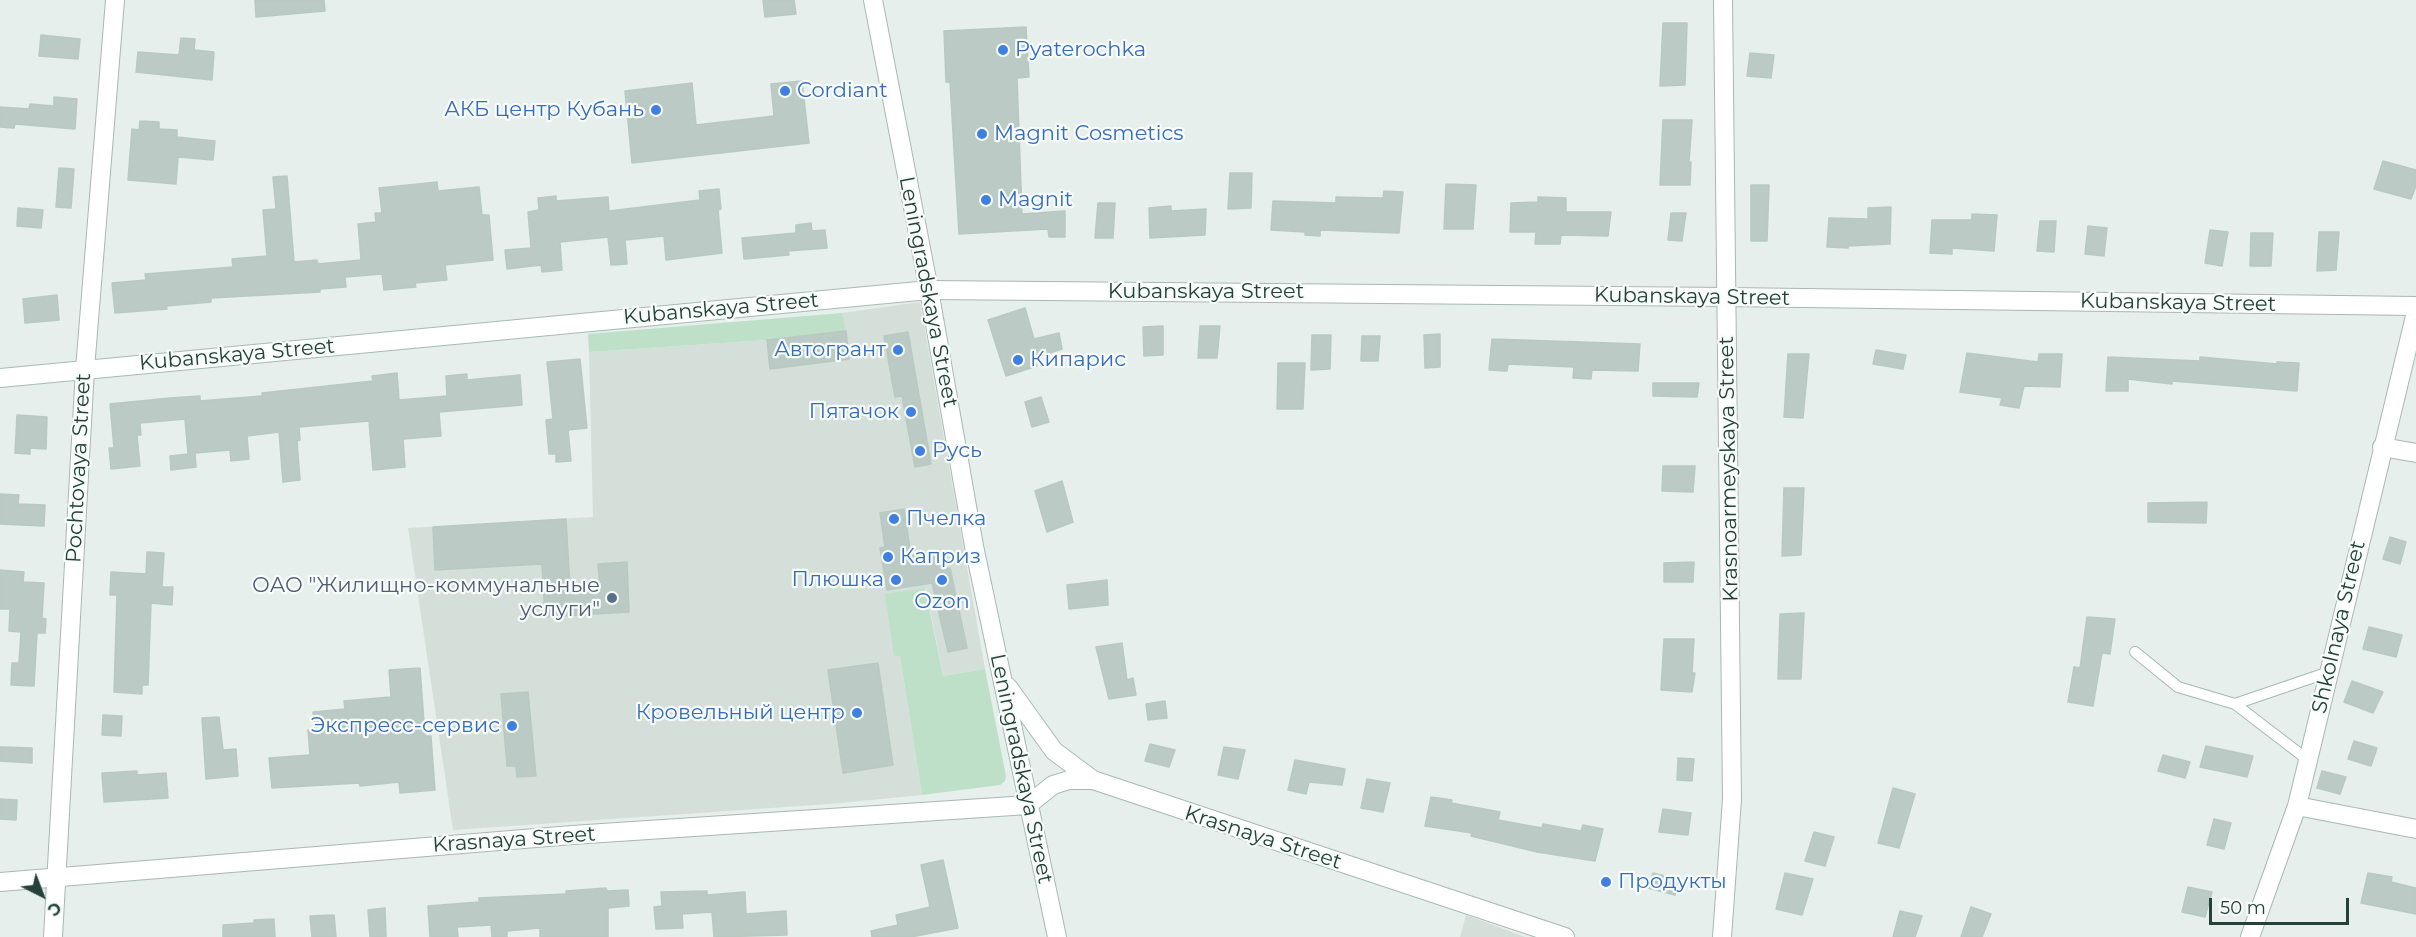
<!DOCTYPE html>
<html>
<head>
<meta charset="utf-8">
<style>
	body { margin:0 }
	#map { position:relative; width:2416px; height:937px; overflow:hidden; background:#e6efeb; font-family:Montserrat,sans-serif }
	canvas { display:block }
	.north { position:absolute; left:12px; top:865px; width:60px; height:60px; -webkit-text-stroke:4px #f7fbf9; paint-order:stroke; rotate:138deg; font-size:16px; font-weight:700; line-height:24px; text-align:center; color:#24423a }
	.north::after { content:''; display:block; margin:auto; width:21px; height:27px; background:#24423a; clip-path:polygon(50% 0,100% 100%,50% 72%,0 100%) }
	.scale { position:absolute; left:2209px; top:898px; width:140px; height:27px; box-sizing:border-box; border:3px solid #24423a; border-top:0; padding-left:8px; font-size:18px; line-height:21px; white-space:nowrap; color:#24423a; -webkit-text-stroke:4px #f7fbf9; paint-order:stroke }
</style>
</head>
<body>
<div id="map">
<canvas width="2416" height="937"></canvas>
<div class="north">С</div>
<div class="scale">50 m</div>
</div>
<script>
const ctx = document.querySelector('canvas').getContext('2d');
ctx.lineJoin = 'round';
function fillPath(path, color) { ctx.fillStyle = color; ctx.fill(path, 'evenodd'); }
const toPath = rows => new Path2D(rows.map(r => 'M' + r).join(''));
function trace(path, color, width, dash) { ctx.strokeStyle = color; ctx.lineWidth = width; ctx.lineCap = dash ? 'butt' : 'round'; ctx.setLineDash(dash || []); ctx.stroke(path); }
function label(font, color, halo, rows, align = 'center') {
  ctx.font = font + ' Montserrat,sans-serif'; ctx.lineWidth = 4.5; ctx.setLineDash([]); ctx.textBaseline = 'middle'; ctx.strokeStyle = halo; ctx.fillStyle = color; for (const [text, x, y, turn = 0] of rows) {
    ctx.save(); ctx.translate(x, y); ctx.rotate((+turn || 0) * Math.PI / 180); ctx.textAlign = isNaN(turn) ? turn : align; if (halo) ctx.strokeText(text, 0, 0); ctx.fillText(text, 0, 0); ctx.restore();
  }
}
const built = toPath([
	[920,302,985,669,943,676,926,588,894,656,900,656,922,795,829,804,453,830,408,528,593,517,589,352,767,340,845,331,842,313],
	[1466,915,1525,937,1460,937]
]);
const green = toPath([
	[842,313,846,331,767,340,589,352,588,334],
	[925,588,943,676,985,669,1006,776,1005,781,1000,785,922,795,900,656,894,656,885,594]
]);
const building = toPath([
	[255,0,324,0,325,11,256,17,255,0],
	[763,0,794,0,796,14,765,17,763,0],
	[1663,23,1687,23,1685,85,1660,86,1663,23],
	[1026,27,1029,77,1017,78,1022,214,1065,211,1065,237,1049,237,1048,229,959,234,950,82,946,82,944,31,1026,27],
	[41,35,80,39,78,59,39,56,41,35],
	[181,38,195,39,194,50,214,52,212,80,136,72,138,52,179,55,181,38],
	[1750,53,1774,55,1771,78,1747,76,1750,53],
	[802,81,809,143,632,163,625,91,692,83,696,125,774,116,771,84,802,81],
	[54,97,77,99,75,129,15,124,14,128,0,127,0,107,29,109,30,104,54,106,54,97],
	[1663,120,1692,120,1689,162,1691,162,1690,185,1660,185,1663,120],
	[140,121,159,122,159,129,177,130,177,137,215,141,213,160,178,157,176,184,128,180,132,129,139,130,140,121],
	[2383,161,2416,170,2416,186,2411,199,2374,189,2383,161],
	[59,168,74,169,71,208,56,207,59,168],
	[1230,173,1252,173,1251,208,1228,209,1230,173],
	[287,176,294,262,317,260,318,264,361,260,358,224,376,222,375,213,382,213,379,188,437,182,438,191,479,187,482,215,489,215,493,260,445,265,447,280,415,283,416,287,384,290,382,274,345,277,346,287,320,289,320,292,211,298,211,302,166,306,167,309,115,313,112,283,146,280,145,274,233,267,232,259,267,256,263,210,276,209,273,177,287,176],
	[1446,184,1476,185,1473,229,1444,229,1446,184],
	[1751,185,1769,185,1767,241,1751,241,1751,185],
	[719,189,721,209,718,210,722,253,666,260,664,236,625,240,627,264,611,265,608,237,560,242,562,270,542,272,541,265,507,269,505,250,531,248,528,212,539,210,538,198,556,196,556,201,608,197,609,211,700,200,699,191,719,189],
	[1384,191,1403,192,1399,233,1320,230,1320,236,1305,235,1305,232,1271,230,1273,201,1336,203,1336,197,1383,198,1384,191],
	[1538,197,1566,198,1566,212,1611,212,1608,236,1561,235,1560,244,1535,244,1536,232,1510,232,1511,203,1538,202,1538,197],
	[1098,203,1115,203,1113,238,1095,238,1098,203],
	[1171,206,1171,211,1206,209,1205,235,1150,238,1149,208,1171,206],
	[1891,207,1890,244,1848,246,1848,248,1827,247,1829,218,1868,219,1868,208,1891,207],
	[18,208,43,210,41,228,17,226,18,208],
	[1671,213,1686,213,1682,241,1668,240,1671,213],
	[1972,214,1997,215,1994,251,1952,248,1952,254,1930,253,1932,220,1972,220,1972,214],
	[2040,221,2056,221,2054,252,2037,251,2040,221],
	[811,223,812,231,825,230,827,248,788,251,789,255,744,259,742,238,796,233,796,225,811,223],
	[2088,226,2107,228,2104,256,2085,254,2088,226],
	[2210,230,2228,232,2222,266,2205,263,2210,230],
	[2319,232,2339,232,2336,270,2317,271,2319,232],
	[2251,233,2273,233,2271,266,2250,266,2251,233],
	[57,295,59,320,25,323,23,299,57,295],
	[1025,308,1034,339,1059,333,1062,349,1034,358,1037,366,1006,376,988,320,1025,308],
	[1163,326,1163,355,1144,356,1143,327,1163,326],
	[1200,326,1220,326,1217,358,1198,358,1200,326],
	[846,331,849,359,770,369,767,340,846,331],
	[908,332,931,464,915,467,902,396,895,397,884,336,908,332],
	[1440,334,1440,367,1425,368,1424,335,1440,334],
	[1312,335,1331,335,1330,369,1311,370,1312,335],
	[1362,336,1380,336,1378,361,1361,361,1362,336],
	[1492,339,1640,344,1638,371,1592,370,1591,379,1573,378,1574,367,1508,364,1507,371,1489,370,1492,339],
	[1876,350,1906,355,1903,369,1873,364,1876,350],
	[1967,353,2038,362,2039,354,2062,354,2060,387,2024,386,2019,408,2000,405,2002,398,1960,392,1967,353],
	[1788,354,1809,354,1803,418,1784,417,1788,354],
	[2108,357,2200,361,2200,357,2277,364,2277,362,2299,363,2297,391,2172,381,2172,384,2128,379,2128,391,2106,391,2108,357],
	[580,359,587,428,568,430,571,461,556,462,556,454,549,454,546,420,553,419,547,362,580,359],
	[1278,363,1305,363,1303,409,1277,409,1278,363],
	[397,373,399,400,447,396,446,376,467,374,467,380,520,375,522,405,439,412,441,436,403,439,405,467,373,470,369,421,299,427,300,440,297,441,300,480,283,482,279,432,247,436,249,459,231,461,230,450,195,453,196,467,171,470,170,456,188,454,185,419,140,423,141,435,137,435,140,466,111,469,109,448,114,448,110,404,170,398,200,396,200,401,262,396,262,393,373,381,372,376,397,373],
	[1653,383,1699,383,1697,397,1653,396,1653,383],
	[1041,397,1049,422,1032,427,1025,402,1041,397],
	[17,415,47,417,46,449,30,448,30,454,15,453,17,415],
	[1663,466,1695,466,1693,492,1662,491,1663,466],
	[1062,481,1073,522,1047,532,1035,491,1062,481],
	[1784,488,1804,488,1801,555,1782,556,1784,488],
	[0,494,19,495,18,504,45,505,44,526,0,524,0,494],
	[2207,502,2206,523,2148,522,2148,503,2207,502],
	[904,509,911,556,940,550,944,569,950,568,967,648,948,652,932,583,887,590,880,548,885,547,880,513,904,509],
	[566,519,570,589,600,587,598,564,627,562,629,612,545,617,542,564,435,570,433,527,566,519],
	[2390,537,2406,542,2400,564,2383,559,2390,537],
	[147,552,164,553,162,587,173,587,172,605,151,603,148,685,142,685,142,694,114,692,117,595,110,595,111,572,146,574,147,552],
	[1694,562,1693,582,1664,582,1664,563,1694,562],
	[0,570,24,572,23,582,44,583,42,618,46,619,45,633,37,633,34,686,11,685,12,663,19,663,21,632,9,631,10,609,0,609,0,570],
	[1107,580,1108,605,1069,609,1067,585,1107,580],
	[1804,613,1801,679,1778,679,1780,614,1804,613],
	[2087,617,2115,619,2110,654,2102,653,2093,706,2068,702,2074,667,2080,668,2087,617],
	[2369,627,2402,635,2396,657,2363,649,2369,627],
	[1664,639,1694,639,1692,673,1695,673,1692,692,1661,690,1664,639],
	[1122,643,1127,680,1133,678,1136,695,1109,699,1096,647,1122,643],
	[878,663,893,765,843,773,828,670,878,663],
	[420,668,425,736,431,736,435,790,400,793,399,782,360,786,359,783,272,788,269,758,310,755,308,730,315,730,313,712,345,709,344,701,391,697,389,670,420,668],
	[2352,681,2383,692,2373,713,2344,702,2352,681],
	[528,692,536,776,517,777,516,766,507,766,501,694,528,692],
	[1165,701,1167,718,1148,720,1146,704,1165,701],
	[103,715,122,716,121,736,102,735,103,715],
	[219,717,223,750,236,749,238,776,206,779,202,718,219,717],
	[2354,741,2377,748,2371,766,2348,759,2354,741],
	[1150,744,1175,750,1169,767,1145,761,1150,744],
	[2206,746,2253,756,2247,777,2200,767,2206,746],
	[0,747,32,748,32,763,0,761,0,747],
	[1224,747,1245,750,1238,779,1218,775,1224,747],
	[2163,755,2190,762,2185,778,2158,771,2163,755],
	[1678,758,1694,759,1692,781,1677,780,1678,758],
	[1295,760,1345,769,1342,785,1309,782,1306,794,1288,790,1295,760],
	[137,771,137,775,166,773,168,798,104,802,102,773,137,771],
	[2322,771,2346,777,2340,794,2317,788,2322,771],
	[1367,779,1390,783,1383,812,1361,808,1367,779],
	[1893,788,1915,794,1899,848,1878,843,1893,788],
	[1431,797,1452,800,1451,803,1500,812,1498,820,1542,828,1543,824,1581,831,1583,825,1603,829,1595,861,1537,852,1471,836,1472,833,1425,826,1431,797],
	[0,799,17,800,16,820,0,819,0,799],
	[1663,809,1691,813,1688,835,1659,832,1663,809],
	[2214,819,2231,823,2224,849,2207,845,2214,819],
	[1814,832,1834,837,1825,866,1805,861,1814,832],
	[943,860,958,928,911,937,872,937,871,931,898,925,896,915,930,907,921,865,943,860],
	[1653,873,1680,880,1675,895,1648,888,1653,873],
	[1785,873,1813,879,1802,915,1776,909,1785,873],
	[2368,873,2392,877,2391,882,2416,888,2416,914,2361,903,2368,873],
	[2188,887,2212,892,2205,917,2182,912,2188,887],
	[606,888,607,891,628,890,629,906,608,908,608,937,540,937,540,928,507,931,507,937,492,937,491,925,457,927,458,937,430,937,428,906,479,902,479,898,566,894,566,891,606,888],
	[707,891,707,895,745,892,746,914,786,911,787,935,714,937,712,912,682,914,683,928,656,929,654,907,662,906,661,892,707,891],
	[1971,907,1991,914,1982,937,1961,937,1971,907],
	[385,908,386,937,370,937,368,910,385,908],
	[1900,911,1922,916,1915,937,1893,937,1900,911],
	[334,915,336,937,312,937,310,916,334,915],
	[274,919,275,937,223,937,223,925,254,923,254,920,274,919]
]);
const lane = toPath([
	[2135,652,2178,687,2235,704,2329,672],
	[2235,704,2308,760]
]);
const street = toPath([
	[929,290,1727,297,2416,306],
	[2382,447,2416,453],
	[2297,806,2416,829],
	[0,882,572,835,1028,805],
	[53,937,85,369,115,0],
	[1722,937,1732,799,1723,0],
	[2250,937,2297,806,2416,312]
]);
const secondary = toPath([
	[873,0,929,290,974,546,1057,937],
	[0,378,929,290],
	[1008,687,1054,751,1093,780,1565,937],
	[1028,805,1053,785,1069,780,1093,780]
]);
const markers = [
	[1003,50,6,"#3f7fe0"],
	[785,91,6,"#3f7fe0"],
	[656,110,6,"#3f7fe0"],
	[982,134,6,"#3f7fe0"],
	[986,200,6,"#3f7fe0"],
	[898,350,6,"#3f7fe0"],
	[1018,360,6,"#3f7fe0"],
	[911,412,6,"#3f7fe0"],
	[920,451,6,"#3f7fe0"],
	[894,519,6,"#3f7fe0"],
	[888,557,6,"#3f7fe0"],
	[896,580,6,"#3f7fe0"],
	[942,580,6,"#3f7fe0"],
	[612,598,6,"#5c6f8a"],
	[857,713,6,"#3f7fe0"],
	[512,726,6,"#3f7fe0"],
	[1606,882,6,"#3f7fe0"]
];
const shopNames = [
	["Pyaterochka",1015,50],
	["Cordiant",797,91],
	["АКБ центр Кубань",644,110,"right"],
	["Magnit Cosmetics",994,134],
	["Magnit",998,200],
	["Автогрант",886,350,"right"],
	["Кипарис",1030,360],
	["Пятачок",899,412,"right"],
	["Русь",932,451],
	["Пчелка",906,519],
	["Каприз",900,557],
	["Плюшка",884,580,"right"],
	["Ozon",942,602,"center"],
	["Кровельный центр",845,713,"right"],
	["Экспресс-сервис",500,726,"right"],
	["Продукты",1618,882]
];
const streetNames = [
	["Leningradskaya Street",928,292,79],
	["Kubanskaya Street",1206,292],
	["Kubanskaya Street",1692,297,1],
	["Kubanskaya Street",2178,303,1],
	["Kubanskaya Street",721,309,-5],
	["Kubanskaya Street",237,355,-5],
	["Pochtovaya Street",79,468,-87],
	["Krasnoarmeyskaya Street",1729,469,-91],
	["Shkolnaya Street",2339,627,-77],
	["Leningradskaya Street",1021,769,78],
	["Krasnaya Street",1263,838,18],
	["Krasnaya Street",514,840,-4]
];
const serviceNames = [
	["ОАО \"Жилищно-коммунальные",600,586],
	["услуги\"",600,610]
];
fillPath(built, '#d4dfda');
fillPath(green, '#bfe0c8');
fillPath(building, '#bbcac4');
trace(building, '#b8c9c2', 1.5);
trace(lane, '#a8b8b2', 12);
trace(street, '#a8b8b2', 20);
trace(secondary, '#a4bbb3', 20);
trace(lane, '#fff', 10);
trace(street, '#fff', 18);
trace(secondary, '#fff', 18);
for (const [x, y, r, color] of markers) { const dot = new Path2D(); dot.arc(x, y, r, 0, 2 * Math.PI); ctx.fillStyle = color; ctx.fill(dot); trace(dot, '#f7fbf9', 2); }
label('21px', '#366cbe', '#f7fbf9', shopNames, 'left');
label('21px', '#24423a', '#f7fbf9', streetNames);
label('21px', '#4e5e75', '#f7fbf9', serviceNames, 'right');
</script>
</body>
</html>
